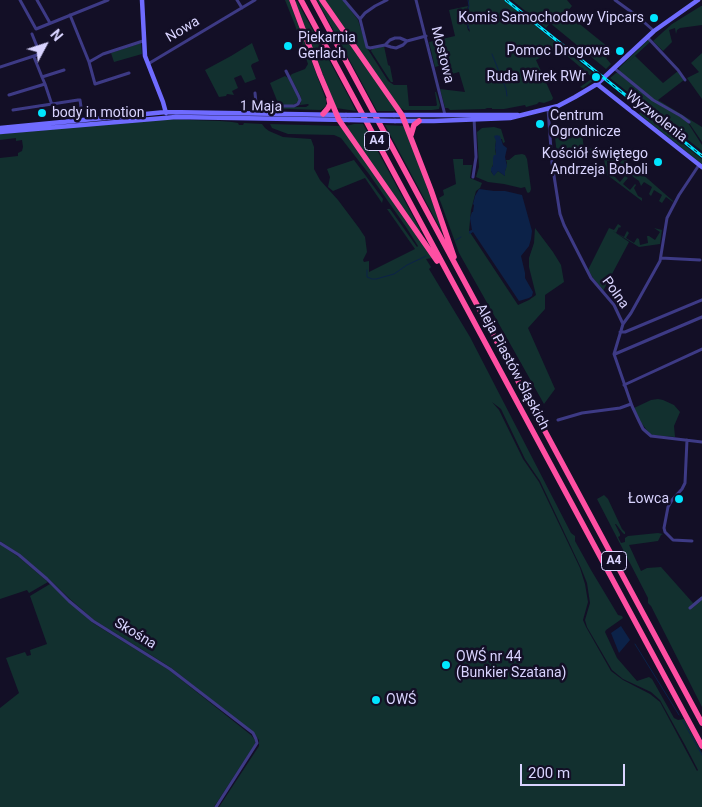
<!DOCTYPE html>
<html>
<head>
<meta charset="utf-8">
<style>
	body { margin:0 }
	#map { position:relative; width:702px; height:807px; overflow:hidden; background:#130f26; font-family:Roboto,sans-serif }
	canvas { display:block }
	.north { position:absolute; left:20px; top:20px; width:50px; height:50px; -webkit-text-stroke:4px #130f26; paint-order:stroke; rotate:50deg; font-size:14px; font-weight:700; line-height:20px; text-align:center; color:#d9d4ff }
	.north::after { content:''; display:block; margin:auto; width:18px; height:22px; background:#d9d4ff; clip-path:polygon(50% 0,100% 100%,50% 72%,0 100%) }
	.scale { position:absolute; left:520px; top:764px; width:105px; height:22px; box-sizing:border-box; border:2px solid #d9d4ff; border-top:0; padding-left:6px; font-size:15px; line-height:18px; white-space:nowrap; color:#d9d4ff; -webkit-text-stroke:4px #130f26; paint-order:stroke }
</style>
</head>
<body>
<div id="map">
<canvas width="702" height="807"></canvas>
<div class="north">N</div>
<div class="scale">200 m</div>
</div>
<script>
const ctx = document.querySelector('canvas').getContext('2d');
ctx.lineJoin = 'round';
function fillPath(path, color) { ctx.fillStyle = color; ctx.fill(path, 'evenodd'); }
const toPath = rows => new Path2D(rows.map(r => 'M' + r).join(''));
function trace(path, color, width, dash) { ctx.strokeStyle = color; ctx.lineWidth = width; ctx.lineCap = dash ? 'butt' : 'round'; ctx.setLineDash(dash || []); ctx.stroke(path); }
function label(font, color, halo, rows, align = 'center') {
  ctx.font = font + ' Roboto,sans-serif'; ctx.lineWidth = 5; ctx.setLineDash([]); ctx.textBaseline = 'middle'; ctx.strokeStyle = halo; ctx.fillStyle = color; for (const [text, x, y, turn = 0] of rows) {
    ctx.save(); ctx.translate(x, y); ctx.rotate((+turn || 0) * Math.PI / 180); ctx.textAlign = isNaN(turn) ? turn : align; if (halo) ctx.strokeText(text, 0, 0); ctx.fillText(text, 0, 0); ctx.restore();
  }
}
const green = toPath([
	[285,0,289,0,326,100,326,106,321,110,258,108,260,107,306,107,309,105,308,104,300,105,301,102,301,97,290,76,292,74,305,69,308,64,295,25],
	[317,0,320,0,396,109,394,111,377,111],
	[325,0,343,0,358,20,367,48,388,81,394,85,407,85,409,106,436,106,437,105,435,92,436,92,440,105,439,109,432,110,404,110,399,107],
	[469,0,504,0,598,77,586,86,583,88,580,87,593,78,558,48,536,60,553,98,552,100,544,103,539,102,537,104,526,107,525,105,504,109,492,109,492,108,487,108,485,109,450,110,448,108,445,108,440,89,465,92,459,72,452,74,449,63,435,67,429,42,455,36,449,10,468,6,465,17,468,30,470,32,466,17,469,7],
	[512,0,567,0,572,6,566,13,608,47,612,52,606,58,611,64,606,69,550,23,546,28],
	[297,1,349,97,356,111,336,108,295,2],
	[701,6,702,6,702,25,680,28,677,30,676,34,675,28,669,30,672,42,663,51,653,41,672,24],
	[648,40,650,42,625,65,635,56,663,83,678,71,684,80,658,100,702,127,702,142,687,120,653,99,619,71,620,69,619,70,619,68],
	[141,43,142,54,114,62,111,53],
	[252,43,259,61,252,64,251,66,256,79,245,83,237,67,241,75,234,78,238,88,232,91,234,95,227,94,226,96,219,97,205,70,231,56],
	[384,46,388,65,390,66,393,82,391,82,387,76,371,51,372,49],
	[702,53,702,99,687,78,699,72,691,63],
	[616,73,618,73,650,98,679,116,688,123,702,145,702,151,610,78],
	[285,76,288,78,299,99,298,102,293,105,258,105,258,104,278,103,270,83],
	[641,111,702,159,702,164,639,114],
	[161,119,220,121,232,122,238,123,239,125,243,125,244,123,262,124,265,128,269,131,283,137,311,139,314,147,314,169,320,180,338,200,359,228,365,237,367,252,363,260,364,262,369,261,369,272,415,249,387,209,390,209,417,247,418,246,406,227,369,174,341,138,334,135,288,134,272,128,270,124,341,126,433,258,426,259,431,267,429,269,470,337,571,533,575,536,575,541,591,570,618,615,622,616,623,618,606,630,605,632,617,658,637,681,649,677,652,679,674,718,678,720,684,719,702,753,702,807,219,807,259,746,259,740,253,732,170,667,94,620,71,600,49,579,21,555,0,541,0,158,18,156,18,153,22,151,23,147,22,140,16,141,16,138,0,140,0,134],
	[492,402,501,409,525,459,540,481,581,568,587,583,590,603,585,620,587,627,612,670,623,679,651,692,660,700,685,745,698,770,697,771,660,702,650,694,623,680,611,671,586,627,583,620,588,602,585,584,580,568,539,482,523,459,499,410],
	[354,124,363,124,421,231,419,232,346,126],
	[385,125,405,126,443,232,442,232],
	[494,127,501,129,505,142,503,143,502,139,496,141,495,148,496,155,491,171,492,173,494,175,498,171,505,176,505,171,507,163,506,160,509,160,515,155,522,154,525,155,527,159,531,189,530,192,528,193,527,192,525,187,521,188,504,184,488,182,476,177,479,167,477,132,482,128],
	[582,134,584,149,605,148,606,151,603,151,602,149,557,155,555,137],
	[632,148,615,167,613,161,607,161,608,170,614,170,616,168,618,170,614,176,620,182,625,176,628,178,623,184,630,190,635,184,636,185,634,188,638,196,642,198,642,201,610,177,607,175,606,171,603,153,617,151,613,156,617,160,619,157,620,158,623,153,620,150],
	[624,158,673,201,673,202,666,197,662,203,659,201,662,195,654,190,651,196,649,194,652,187,644,182,641,186,639,181,628,173,629,169,631,171,633,168,626,162,623,165,620,163],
	[453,159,463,159,463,165,472,165,470,178,482,183,480,188,476,191,471,210,469,231,518,305,529,300,536,295,529,267,529,258,534,243,535,228,553,252,561,265,564,282,545,295,545,309,528,328,555,389,544,404,459,253,441,203,439,198,444,195,443,190,456,184],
	[354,160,383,199,382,203,365,178,333,191,328,187,330,177,327,169],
	[618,224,621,226,620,228,619,227,616,233,624,237,627,231,629,233,626,238,634,243,637,238,639,239,640,245,648,243,647,236,649,236,655,240,660,232,654,228,662,230,660,244,639,247,613,231,629,242,603,291,593,278,588,270,609,228,614,230],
	[658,399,663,400,674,405,680,412,674,426,675,437,652,435,649,433,639,420,634,408,651,400],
	[604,495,608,499,622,529,625,532,625,534,624,534,622,532,616,524,615,524,620,534,620,536,618,537,621,543,625,542,625,538,628,536,658,533,663,534,661,535,658,541,629,545,641,571,647,568,661,567,693,603,702,596,702,707,651,606,648,603,648,598,597,499],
	[0,544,20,558,48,582,29,593,27,590,0,599],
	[50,584,93,623,169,670,251,735,255,740,255,744,214,807,0,807,0,708,19,693,6,658,25,652,27,656,31,655,30,650,47,644,30,596]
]);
const water = toPath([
	[497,135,500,136,503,145,507,148,505,157,507,166,505,171,505,176,498,171,494,176,491,171,491,168,493,166,493,158,494,155,496,155,496,152,495,148,496,141,494,136],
	[479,189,494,191,505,191,522,195,532,231,531,239,529,246,521,256,525,273,525,278,533,292,532,296,529,298,519,301,473,232,470,234,469,233,469,231,472,230,470,218,472,212,473,212,474,205,473,204,475,196],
	[621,626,630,640,619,653,611,633]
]);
const stream = toPath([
	[468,0,469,6,465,17,469,29],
	[492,54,506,89,507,96],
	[456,240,461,237],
	[367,270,367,277,372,279,376,279,394,274,407,265,426,256],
	[635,644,679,715],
	[683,721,702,755]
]);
const street = toPath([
	[20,0,36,29,108,0],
	[37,0,50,23],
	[237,0,242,8],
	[344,0,360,19,367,47,370,48,385,45,390,40,395,38,400,38,407,41,426,36],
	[416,0,445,115],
	[615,0,637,16,654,31],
	[70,15,89,62,95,84,129,73],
	[360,19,365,13,375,6,387,0],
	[647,37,678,70,685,80],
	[385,45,391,47,396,48,403,45,407,41],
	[34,57,42,77],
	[89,62,103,54,143,41],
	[148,64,255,0],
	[0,67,40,54,32,34],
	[614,68,653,100,681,116,689,122],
	[45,84,42,77,64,70],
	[255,93,257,113],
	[9,95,45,84,52,105],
	[257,106,294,106,298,104,300,100,299,97,286,71],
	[548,109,552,163,560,214,564,225,591,278,614,305,623,324,614,354,632,406,639,421,643,429,651,436,702,442],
	[13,110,78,100,80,100,81,107,78,111,72,112,74,120],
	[473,177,476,157,474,118],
	[661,258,700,260],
	[623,324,631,313,660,261,667,218,679,195,699,165],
	[620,332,625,332,702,300],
	[615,354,702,317],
	[624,385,702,349],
	[558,420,582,413,620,408,631,404],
	[687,440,685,483,682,489,672,500,668,507,664,528,665,532,673,540,692,541],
	[0,543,19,555,47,579,69,601,93,621,170,669,253,733,256,739,257,743,216,807],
	[690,608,702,598]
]);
const secondary = toPath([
	[142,0,145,56,163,102,166,113],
	[597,84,702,167],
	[394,115,518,115],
	[395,121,434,121,510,118,558,106,575,97,597,84,654,31,698,0],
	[0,128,166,112,346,115],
	[0,132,176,117,349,120]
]);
const highway = toPath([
	[292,0,320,75,339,120,437,261],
	[301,0,702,746],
	[313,0,702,723],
	[322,0,402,115,431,190,454,257],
	[323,114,328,108,330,104,329,99],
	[411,135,414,125,419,121]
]);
const rail = toPath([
	[506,0,702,156]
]);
const secondaryBridge = toPath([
	[346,115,394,115],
	[349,120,395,121]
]);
const markers = [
	[654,18,5,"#00e5ff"],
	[288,46,5,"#00e5ff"],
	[620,51,5,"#00e5ff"],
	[596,77,5,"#00e5ff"],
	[42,113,5,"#00e5ff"],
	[540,124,5,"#00e5ff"],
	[658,162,5,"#00e5ff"],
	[679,499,5,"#00e5ff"],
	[446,665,5,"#00e5ff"],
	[376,700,5,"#00e5ff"]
];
const shields = [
	[377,141,25],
	[614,561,25]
];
const shieldNames = [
	["A4",377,141],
	["A4",614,561]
];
const poiNames = [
	["Komis Samochodowy Vipcars",644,18],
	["Piekarnia",298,38,"left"],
	["Gerlach",298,54,"left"],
	["Pomoc Drogowa",610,51],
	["Ruda Wirek RWr",586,77],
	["body in motion",52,113,"left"],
	["Centrum",550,116,"left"],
	["Ogrodnicze",550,132,"left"],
	["Kościół świętego",648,154],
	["Andrzeja Boboli",648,170],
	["Łowca",669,499],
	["OWŚ nr 44",456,657,"left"],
	["(Bunkier Szatana)",456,673,"left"],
	["OWŚ",386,700,"left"]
];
const streetNames = [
	["Nowa",183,30,-31],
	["Mostowa",442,55,76],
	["1 Maja",261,107,1],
	["Wyzwolenia",656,117,38],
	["Polna",615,293,54],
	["Aleja Piastów Śląskich",512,367,62],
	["Skośna",135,634,31]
];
fillPath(green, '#12302f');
fillPath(water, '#0c2248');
trace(stream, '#0c2248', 1);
trace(street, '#3d3a85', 3);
trace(secondary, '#6f6bff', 4.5);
trace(highway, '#ff4fa3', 5.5);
trace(rail, '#00e5ff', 3);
trace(rail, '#130f26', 1, [4]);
trace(secondaryBridge, '#6f6bff', 4.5);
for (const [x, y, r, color] of markers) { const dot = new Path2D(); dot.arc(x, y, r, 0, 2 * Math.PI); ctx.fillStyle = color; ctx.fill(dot); trace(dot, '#130f26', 2); }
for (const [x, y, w] of shields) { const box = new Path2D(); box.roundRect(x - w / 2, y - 9.5, w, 19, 4); ctx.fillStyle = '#130f26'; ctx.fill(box); trace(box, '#d9d4ff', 1); }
label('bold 12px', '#d9d4ff', null, shieldNames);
label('14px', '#d9d4ff', '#130f26', poiNames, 'right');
label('14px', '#d9d4ff', '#130f26', streetNames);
</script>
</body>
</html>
